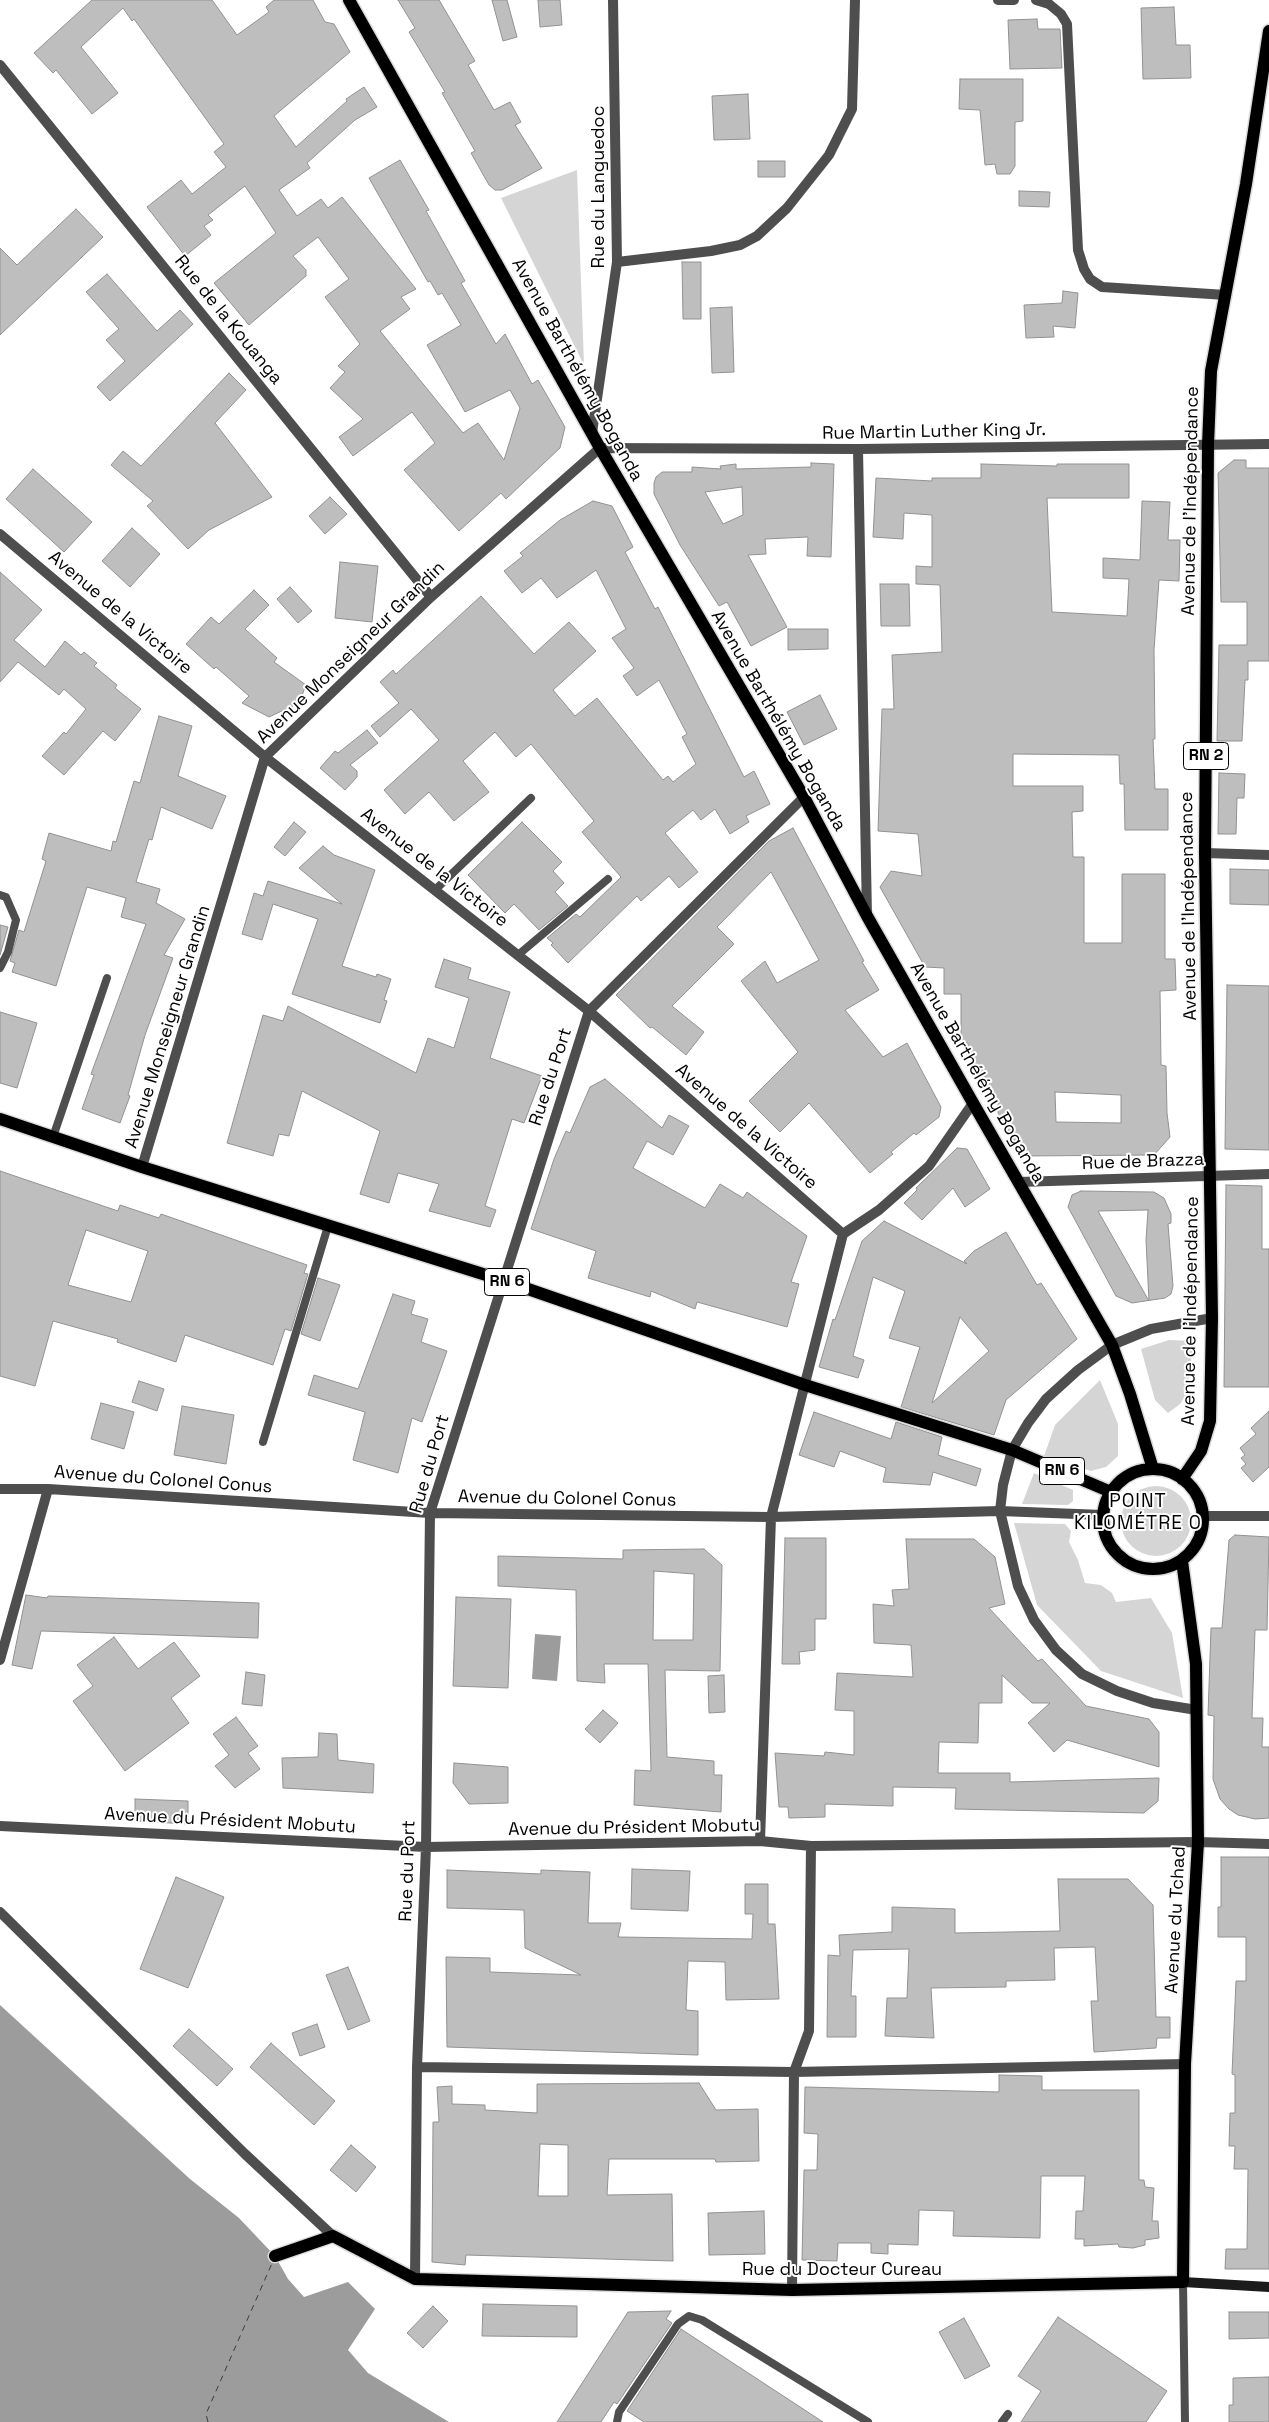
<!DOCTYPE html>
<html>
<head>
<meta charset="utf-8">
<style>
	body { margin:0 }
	canvas { display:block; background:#fff }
</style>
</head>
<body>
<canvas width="1269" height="2422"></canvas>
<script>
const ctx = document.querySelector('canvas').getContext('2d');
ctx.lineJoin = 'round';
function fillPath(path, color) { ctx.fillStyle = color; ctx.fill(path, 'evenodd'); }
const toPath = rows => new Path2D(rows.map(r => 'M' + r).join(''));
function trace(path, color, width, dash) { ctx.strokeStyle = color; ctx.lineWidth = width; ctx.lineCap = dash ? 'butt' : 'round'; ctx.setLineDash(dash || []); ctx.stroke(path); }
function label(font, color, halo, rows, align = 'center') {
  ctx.font = font + ' "Space Grotesk",sans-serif'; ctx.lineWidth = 4; ctx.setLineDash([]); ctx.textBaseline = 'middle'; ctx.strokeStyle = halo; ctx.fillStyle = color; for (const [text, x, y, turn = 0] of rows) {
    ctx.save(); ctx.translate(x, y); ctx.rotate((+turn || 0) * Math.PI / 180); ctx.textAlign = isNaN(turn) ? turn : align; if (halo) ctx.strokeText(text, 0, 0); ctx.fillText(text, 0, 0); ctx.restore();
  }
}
const green = toPath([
	[577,170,584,365,501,198],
	[1169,1340,1193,1341,1188,1392,1180,1404,1168,1413,1155,1400,1141,1349],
	[1100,1380,1118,1424,1118,1456,1106,1467,1091,1471,1044,1456,1055,1425],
	[1034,1473,1073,1490,1073,1501,1068,1505,1022,1504],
	'1121 1521a35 35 0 1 1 70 0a35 35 0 1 1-70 0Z',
	[1014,1523,1065,1524,1071,1531,1069,1542,1078,1560,1085,1583,1101,1585,1112,1593,1116,1602,1151,1598,1172,1633,1183,1698,1101,1671,1037,1605]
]);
const water = toPath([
	[535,1634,561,1636,557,1681,532,1679],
	[0,2005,190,2179,239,2218,275,2256,288,2279,304,2297,348,2282,375,2309,348,2350,368,2373,449,2422,0,2422]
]);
const ferry = toPath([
	[208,2422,206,2414,273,2261]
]);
const building = toPath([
	[92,0,212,0,237,35,269,12,266,7,274,0,313,0,325,22,334,24,350,52,274,116,296,147,347,101,346,99,364,87,377,107,355,120,307,163,310,168,279,190,297,216,321,199,328,208,342,197,416,289,401,297,410,309,380,331,463,433,478,423,504,460,520,408,510,390,465,412,427,345,461,325,442,293,438,295,430,281,428,282,369,178,400,160,429,210,426,211,465,281,461,283,496,344,505,334,532,384,538,380,565,427,560,448,506,499,501,493,459,531,404,470,435,443,412,412,353,456,339,437,363,419,330,388,345,372,338,366,360,344,325,297,349,279,318,237,293,256,306,270,306,276,249,325,214,283,276,233,245,186,208,215,213,220,204,226,211,235,185,256,147,207,181,180,192,194,226,167,214,152,224,144,134,19,132,21,123,8,81,47,118,93,92,114,56,70,53,73,34,53,92,0],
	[398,0,439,0,475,61,468,65,494,110,510,102,521,122,515,125,542,168,502,190,495,190,489,185,471,153,475,151,442,93,445,92,409,32,415,28,398,0],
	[492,0,507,0,517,37,503,41,492,0],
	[538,0,560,0,562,25,540,27,538,0],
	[1174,7,1176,45,1190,45,1191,78,1143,79,1141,8,1174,7],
	[1037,19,1038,29,1060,29,1062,68,1010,69,1008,20,1037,19],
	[960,79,1023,79,1023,121,1015,122,1015,166,1010,174,997,174,995,164,985,165,980,110,959,109,960,79],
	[748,94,750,139,714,140,712,96,748,94],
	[758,161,785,161,785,177,758,177,758,161],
	[1019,191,1050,192,1049,207,1019,206,1019,191],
	[76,209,103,237,0,335,0,248,17,265,76,209],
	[682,262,701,262,701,319,683,319,682,262],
	[107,274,157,331,180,310,193,324,110,401,97,387,125,361,106,340,119,329,86,292,107,274],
	[1063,291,1078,293,1075,328,1053,326,1054,337,1026,338,1024,305,1062,303,1063,291],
	[732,307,734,372,712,373,710,308,732,307],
	[229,373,246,390,215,423,272,497,209,530,188,549,147,506,153,501,111,465,123,451,141,466,229,373],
	[1234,460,1246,460,1246,468,1269,468,1269,661,1248,661,1248,680,1245,680,1242,741,1217,741,1219,645,1247,645,1247,602,1221,602,1218,473,1234,460],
	[811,463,834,464,831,557,807,556,808,537,765,539,766,554,748,555,787,627,751,646,727,602,719,606,680,545,654,494,654,483,656,477,662,472,692,472,692,467,721,469,720,466,736,464,736,469,811,467,811,463],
	[742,487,743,515,723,524,705,492,742,487],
	[981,464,1057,466,1057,464,1129,464,1129,498,1047,498,1052,612,1127,616,1129,579,1103,578,1103,558,1140,560,1142,501,1170,502,1168,540,1180,540,1179,581,1159,580,1154,650,1155,739,1153,739,1155,789,1168,789,1168,830,1125,830,1124,784,1120,784,1119,755,1013,754,1013,786,1083,786,1083,811,1072,812,1073,857,1084,857,1084,943,1122,943,1122,874,1165,874,1165,959,1175,959,1176,990,1160,991,1161,1065,1166,1066,1167,1113,1170,1137,1154,1155,1024,1156,998,1113,998,1099,990,1098,991,1089,985,1088,986,1077,979,1077,979,1067,973,1065,974,1056,967,1056,968,1043,961,1043,961,994,944,994,944,968,925,967,880,887,891,871,922,876,918,834,878,831,882,709,894,709,892,655,942,652,940,585,916,584,916,566,932,567,932,515,904,513,903,539,873,537,876,478,932,481,932,478,981,478,981,464],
	[1055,1092,1121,1095,1121,1123,1056,1122,1055,1092],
	[33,469,92,522,64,552,6,499,33,469],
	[330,497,347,514,325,534,309,516,330,497],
	[593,501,612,506,633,547,625,552,655,609,658,607,744,777,754,771,770,804,746,816,749,822,730,834,715,809,701,820,693,810,665,833,698,872,679,888,669,876,641,901,637,896,568,963,551,945,553,943,547,938,576,914,580,917,621,877,582,832,594,821,531,744,516,757,495,732,463,761,489,792,454,821,429,792,405,814,384,790,439,740,411,709,380,737,371,726,399,703,380,682,393,670,396,674,481,596,534,654,569,622,596,651,553,690,575,716,597,698,663,780,668,776,673,782,696,764,682,737,687,734,659,680,637,696,623,676,634,668,612,638,626,629,596,570,557,598,541,578,522,593,504,571,523,556,520,553,560,520,593,501],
	[132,528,160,554,130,587,102,561,132,528],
	[340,562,378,566,372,622,335,618,340,562],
	[0,572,42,610,14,640,45,667,65,641,81,655,84,652,97,663,94,666,117,685,115,688,141,709,115,741,103,731,64,775,42,756,64,732,66,734,86,709,64,689,59,695,18,662,0,682,0,572],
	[880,584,909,584,910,626,881,626,880,584],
	[290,587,312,611,298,623,277,599,290,587],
	[254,590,269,605,245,629,277,658,274,662,306,685,299,703,269,717,242,703,249,696,216,667,214,669,186,644,211,617,219,624,254,590],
	[788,629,828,629,828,649,788,650,788,629],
	[820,695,837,729,804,745,787,712,820,695],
	[159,716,192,726,178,776,226,796,212,829,161,807,152,840,149,839,136,882,160,889,156,903,185,919,164,955,173,958,145,1035,128,1095,130,1096,120,1123,82,1109,94,1075,91,1074,146,924,121,917,126,898,87,887,56,986,12,972,15,963,10,961,19,930,24,932,46,861,42,859,49,833,111,851,113,841,116,842,134,781,140,783,159,716],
	[367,730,378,743,350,765,357,771,357,777,345,790,320,768,335,751,338,753,367,730],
	[1219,773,1245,774,1244,798,1237,798,1236,834,1218,834,1219,773],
	[294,822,306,832,285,856,274,847,294,822],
	[522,822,562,862,553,871,564,883,555,892,568,906,539,930,514,904,505,913,468,875,522,822],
	[793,828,864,961,862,962,879,990,845,1010,883,1057,907,1043,941,1107,939,1117,916,1135,914,1133,891,1152,893,1154,870,1173,809,1103,780,1132,749,1101,798,1052,741,981,765,961,777,983,819,960,771,872,717,927,734,944,672,1006,704,1032,686,1055,652,1027,650,1028,616,995,769,841,793,828],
	[323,846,334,855,375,870,342,966,376,977,377,974,391,979,384,1000,387,1001,380,1023,292,994,318,919,273,904,262,940,242,934,254,893,263,896,268,881,342,904,299,868,323,846],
	[1230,869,1269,870,1269,905,1230,904,1230,869],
	[0,925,8,927,0,955,0,925],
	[444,959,471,968,468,979,510,992,490,1058,542,1076,524,1123,512,1119,485,1206,496,1210,490,1227,429,1211,439,1184,398,1173,389,1203,360,1194,380,1131,302,1091,289,1136,279,1134,273,1156,227,1143,263,1015,283,1021,288,1006,416,1073,428,1038,454,1048,469,998,435,987,444,959],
	[1227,985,1269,986,1269,1150,1225,1149,1227,985],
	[0,1012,37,1023,17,1088,0,1083,0,1012],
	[605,1079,662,1128,669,1115,689,1126,673,1155,647,1141,633,1168,705,1208,720,1184,743,1198,747,1192,807,1236,791,1282,799,1284,787,1327,697,1302,695,1309,651,1291,650,1297,588,1278,596,1251,531,1229,554,1159,566,1131,570,1133,590,1087,605,1079],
	[957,1148,967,1149,990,1189,965,1207,953,1188,922,1220,904,1203,917,1190,916,1188,957,1148],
	[0,1171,118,1211,120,1205,159,1218,161,1214,307,1265,304,1273,308,1274,291,1331,285,1329,273,1365,185,1335,176,1362,117,1342,118,1339,53,1321,35,1386,0,1376,0,1171],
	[86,1230,148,1251,131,1302,68,1285,86,1230],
	[1226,1185,1262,1186,1262,1249,1269,1249,1269,1387,1224,1387,1226,1185],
	[1081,1191,1154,1192,1164,1198,1171,1214,1171,1223,1168,1224,1173,1286,1171,1294,1165,1298,1132,1303,1116,1296,1068,1207,1072,1195,1081,1191],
	[1148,1210,1146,1240,1149,1301,1098,1211,1148,1210],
	[884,1221,967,1264,964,1261,974,1251,1006,1232,1037,1285,1041,1283,1077,1339,1006,1400,994,1435,901,1407,920,1347,889,1338,905,1291,873,1277,853,1356,864,1360,858,1378,819,1367,833,1319,835,1320,862,1241,884,1221],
	[960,1317,989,1351,932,1403,960,1317],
	[318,1278,340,1285,320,1341,301,1334,318,1278],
	[393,1294,415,1301,411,1314,428,1319,421,1342,447,1351,422,1422,412,1418,398,1473,353,1460,365,1412,308,1395,314,1375,358,1389,393,1294],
	[139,1381,164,1389,157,1411,132,1402,139,1381],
	[101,1403,134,1412,124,1449,91,1439,101,1403],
	[182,1406,234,1415,226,1464,174,1455,182,1406],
	[1269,1411,1269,1467,1253,1482,1241,1468,1246,1464,1241,1458,1245,1455,1240,1448,1256,1434,1251,1428,1269,1411],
	[814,1412,891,1439,896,1422,942,1437,938,1455,981,1469,976,1486,933,1472,930,1485,883,1482,886,1468,840,1451,834,1467,799,1455,814,1412],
	[1235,1535,1269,1537,1267,1630,1255,1630,1252,1718,1263,1718,1262,1747,1269,1747,1269,1818,1255,1819,1238,1815,1229,1809,1220,1799,1213,1779,1214,1716,1208,1715,1211,1628,1222,1628,1229,1540,1235,1535],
	[785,1538,826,1538,826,1619,815,1619,815,1650,799,1652,800,1664,782,1664,785,1538],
	[906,1539,974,1539,995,1557,1005,1604,989,1608,1038,1661,1042,1659,1086,1706,1149,1719,1159,1732,1159,1767,1067,1740,1054,1752,1028,1723,1050,1703,1032,1703,1002,1675,1002,1703,979,1703,978,1743,939,1742,938,1773,1010,1773,1010,1782,1159,1778,1158,1801,1144,1813,955,1809,956,1788,893,1787,893,1806,825,1804,825,1817,789,1818,788,1807,779,1807,775,1753,824,1756,825,1752,854,1755,854,1711,835,1710,837,1673,913,1677,911,1645,874,1643,873,1604,894,1606,892,1590,909,1589,906,1539],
	[704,1549,722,1565,720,1671,665,1670,667,1757,714,1761,714,1775,722,1775,721,1812,634,1805,635,1770,651,1771,648,1664,604,1664,605,1683,577,1681,576,1590,498,1586,498,1556,623,1559,623,1550,704,1549],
	[654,1571,694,1574,693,1640,653,1640,654,1571],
	[26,1595,47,1598,48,1596,259,1603,258,1638,41,1631,32,1669,12,1665,26,1595],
	[456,1597,511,1599,508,1688,453,1686,456,1597],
	[114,1637,138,1669,174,1642,200,1676,171,1698,189,1723,125,1771,73,1701,93,1686,77,1665,114,1637],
	[246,1672,265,1675,262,1706,242,1704,246,1672],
	[724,1675,725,1712,709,1713,708,1676,724,1675],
	[603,1710,618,1723,600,1743,585,1729,603,1710],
	[236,1717,258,1746,248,1753,260,1769,235,1788,215,1766,229,1755,213,1734,236,1717],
	[319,1733,337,1734,338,1760,374,1764,373,1793,283,1788,282,1758,318,1757,319,1733],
	[454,1763,508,1767,508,1803,469,1804,453,1783,454,1763],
	[135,1799,188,1801,188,1824,135,1821,135,1799],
	[1221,1857,1269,1857,1269,2269,1225,2269,1226,2249,1247,2249,1248,2169,1234,2169,1235,2146,1229,2146,1230,2113,1235,2113,1235,2075,1232,2074,1236,1981,1246,1981,1246,1937,1218,1937,1218,1907,1221,1907,1221,1857],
	[632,1869,690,1871,688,1911,631,1909,632,1869],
	[447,1870,541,1874,541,1870,590,1872,588,1923,621,1923,618,1937,752,1939,753,1914,745,1914,745,1884,768,1884,768,1924,775,1924,779,1999,726,2000,725,1962,688,1961,686,2010,698,2011,698,2055,447,2047,446,1957,490,1958,490,1972,581,1975,525,1948,524,1910,447,1908,447,1870],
	[176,1877,224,1897,188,1988,140,1969,176,1877],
	[1058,1879,1128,1879,1153,1905,1156,2017,1170,2017,1170,2038,1157,2038,1156,2048,1094,2052,1091,2001,1098,2001,1095,1947,1054,1948,1055,1980,1006,1981,1006,1987,931,1988,934,2038,885,2036,887,1998,907,1998,909,1949,853,1950,851,1996,856,1996,856,2037,827,2037,828,1955,840,1956,839,1935,892,1932,892,1907,955,1909,955,1933,1060,1931,1058,1879],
	[348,1967,370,2021,348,2030,326,1975,348,1967],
	[317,2024,325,2047,300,2056,292,2033,317,2024],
	[189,2029,233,2069,217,2086,173,2046,189,2029],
	[271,2043,335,2101,314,2125,250,2067,271,2043],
	[999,2075,1042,2076,1042,2090,1139,2090,1139,2180,1144,2180,1145,2187,1154,2188,1152,2221,1158,2221,1159,2238,1145,2240,1145,2245,1133,2248,1119,2247,1118,2244,1084,2246,1084,2239,1075,2239,1076,2211,1083,2211,1085,2176,1041,2176,1040,2238,953,2236,954,2211,919,2210,918,2245,888,2244,888,2254,871,2253,871,2243,838,2243,837,2261,802,2260,804,2170,817,2170,818,2134,804,2133,805,2087,999,2092,999,2075],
	[699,2083,716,2110,758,2109,759,2161,716,2162,715,2159,609,2159,607,2195,672,2194,673,2261,466,2255,465,2265,432,2262,433,2122,439,2122,437,2087,452,2086,452,2104,485,2105,485,2110,537,2113,537,2084,699,2083],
	[540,2144,568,2145,568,2196,538,2196,540,2144],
	[351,2145,376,2167,356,2192,330,2170,351,2145],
	[764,2211,765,2254,709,2255,708,2213,764,2211],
	[483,2304,577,2306,577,2337,482,2336,483,2304],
	[433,2306,448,2321,423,2348,407,2333,433,2306],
	[671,2311,666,2319,672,2323,617,2404,614,2402,601,2422,557,2422,628,2312,671,2311],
	[1229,2312,1269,2312,1269,2338,1229,2339,1229,2312],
	[1058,2317,1167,2391,1146,2422,1021,2422,1041,2391,1018,2376,1058,2317],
	[964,2318,990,2366,965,2379,939,2332,964,2318],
	[681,2329,823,2422,644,2422,627,2411,681,2329],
	[1269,2377,1269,2422,1229,2422,1229,2405,1233,2405,1233,2378,1269,2377]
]);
const service = toPath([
	[435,890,531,798],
	[0,895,6,897,16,920,8,952,0,968],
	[518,955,608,879],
	[53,1137,107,978],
	[263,1442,328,1226],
	[1183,2282,1185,2422],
	[617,2422,619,2412,668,2339,678,2324,689,2316,702,2320,868,2422],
	[1002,2422,1008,2414]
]);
const minor = toPath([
	[998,0,1014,0],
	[1036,0,1049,4,1061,14,1067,24,1078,250,1084,269,1090,279,1102,287,1226,295],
	[0,65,431,597],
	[617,262,711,251,740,245,757,236,787,208,829,155,852,109,855,0],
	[858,449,867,916],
	[0,534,265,757,589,1011,843,1234],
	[1205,853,1269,855],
	[142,1167,265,757,431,597,600,448,858,449,1269,444],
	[0,1489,48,1489,430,1513,771,1517,1000,1511,1103,1515],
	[1203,1516,1269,1516],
	[0,1660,48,1489],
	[0,1826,426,1847,760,1841,811,1846,1198,1842,1269,1844],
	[760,1841,771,1517,843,1234,879,1210,929,1166,973,1103],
	[0,1912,245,2154,333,2236],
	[417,2067,794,2072,1185,2064],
	[415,2279,417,2067,426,1847,430,1513,589,1011,804,797],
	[792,2290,794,2072,809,2031,811,1846]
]);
const tertiary = toPath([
	[592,433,617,262,613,0],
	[1019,1182,1269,1174],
	[1197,1710,1153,1703,1117,1691,1082,1674,1056,1650,1034,1620,1018,1586,1000,1511,1003,1485,1012,1450,1028,1423,1046,1399,1078,1370,1112,1345,1151,1329,1212,1318]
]);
const secondary = toPath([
	[1183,2282,1269,2287]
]);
const primary = toPath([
	[349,0,600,448,804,797,867,916,973,1103,1112,1345,1130,1394,1153,1469],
	[0,1119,142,1167,502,1280,805,1385,1012,1450,1111,1492],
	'1103 1519a50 50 0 1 1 100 0a50 50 0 1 1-100 0Z',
	[1182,1479,1201,1451,1210,1421,1212,1318,1205,853,1208,445,1211,371,1246,184,1269,31],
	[275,2256,333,2236,415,2279,792,2290,1183,2282,1185,2064,1198,1842,1196,1664,1182,1561]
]);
const shields = [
	[1206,756,45],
	[507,1282,45],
	[1062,1471,45]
];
const shieldNames = [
	["RN 2",1206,756],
	["RN 6",507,1282],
	["RN 6",1062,1471]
];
const streetNames = [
	["Rue du Languedoc",599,187,-90],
	["Rue de la Kouanga",228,320,51],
	["Avenue Barthélémy Boganda",577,370,61],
	["Rue Martin Luther King Jr.",934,432,-1],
	["Avenue de l'Indépendance",1191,501,-89],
	["Avenue de la Victoire",120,613,40],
	["Avenue Monseigneur Grandin",351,653,-44],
	["Avenue Barthélémy Boganda",778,721,60],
	["Avenue de la Victoire",434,868,38],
	["Avenue de l'Indépendance",1189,906,-91],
	["Avenue Monseigneur Grandin",168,1027,-73],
	["Avenue Barthélémy Boganda",977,1073,60],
	["Rue du Port",551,1077,-72],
	["Avenue de la Victoire",746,1127,41],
	["Rue de Brazza",1143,1162,-2],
	["Avenue de l'Indépendance",1191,1311,-89],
	["Rue du Port",430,1464,-74],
	["Avenue du Colonel Conus",163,1480,4],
	["Avenue du Colonel Conus",567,1499,1],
	["Avenue du Président Mobutu",230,1821,3],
	["Avenue du Président Mobutu",634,1828,-1],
	["Rue du Port",408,1871,-88],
	["Avenue du Tchad",1176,1920,-87],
	["Rue du Docteur Cureau",842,2270]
];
const neighbourhoodNames = [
	["POINT",1138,1502],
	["KILOMÉTRE 0",1138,1524]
];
fillPath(green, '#d5d5d5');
fillPath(water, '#9c9c9c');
trace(ferry, '#3d3d3d', 1, [6, 5]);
fillPath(building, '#bebebe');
trace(building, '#929292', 1);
trace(primary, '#dbdbdb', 15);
trace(service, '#4e4e4e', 8);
trace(minor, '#4e4e4e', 10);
trace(tertiary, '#4e4e4e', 10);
trace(secondary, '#1b1b1b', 10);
trace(primary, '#000', 12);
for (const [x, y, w] of shields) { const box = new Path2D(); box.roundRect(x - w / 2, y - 13.5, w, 27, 4); ctx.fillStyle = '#fff'; ctx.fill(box); trace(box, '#000', 1); }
label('bold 16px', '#000', null, shieldNames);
label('18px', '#000', '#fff', streetNames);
ctx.letterSpacing = '1px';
label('19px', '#000', '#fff', neighbourhoodNames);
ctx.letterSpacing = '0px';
</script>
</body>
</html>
